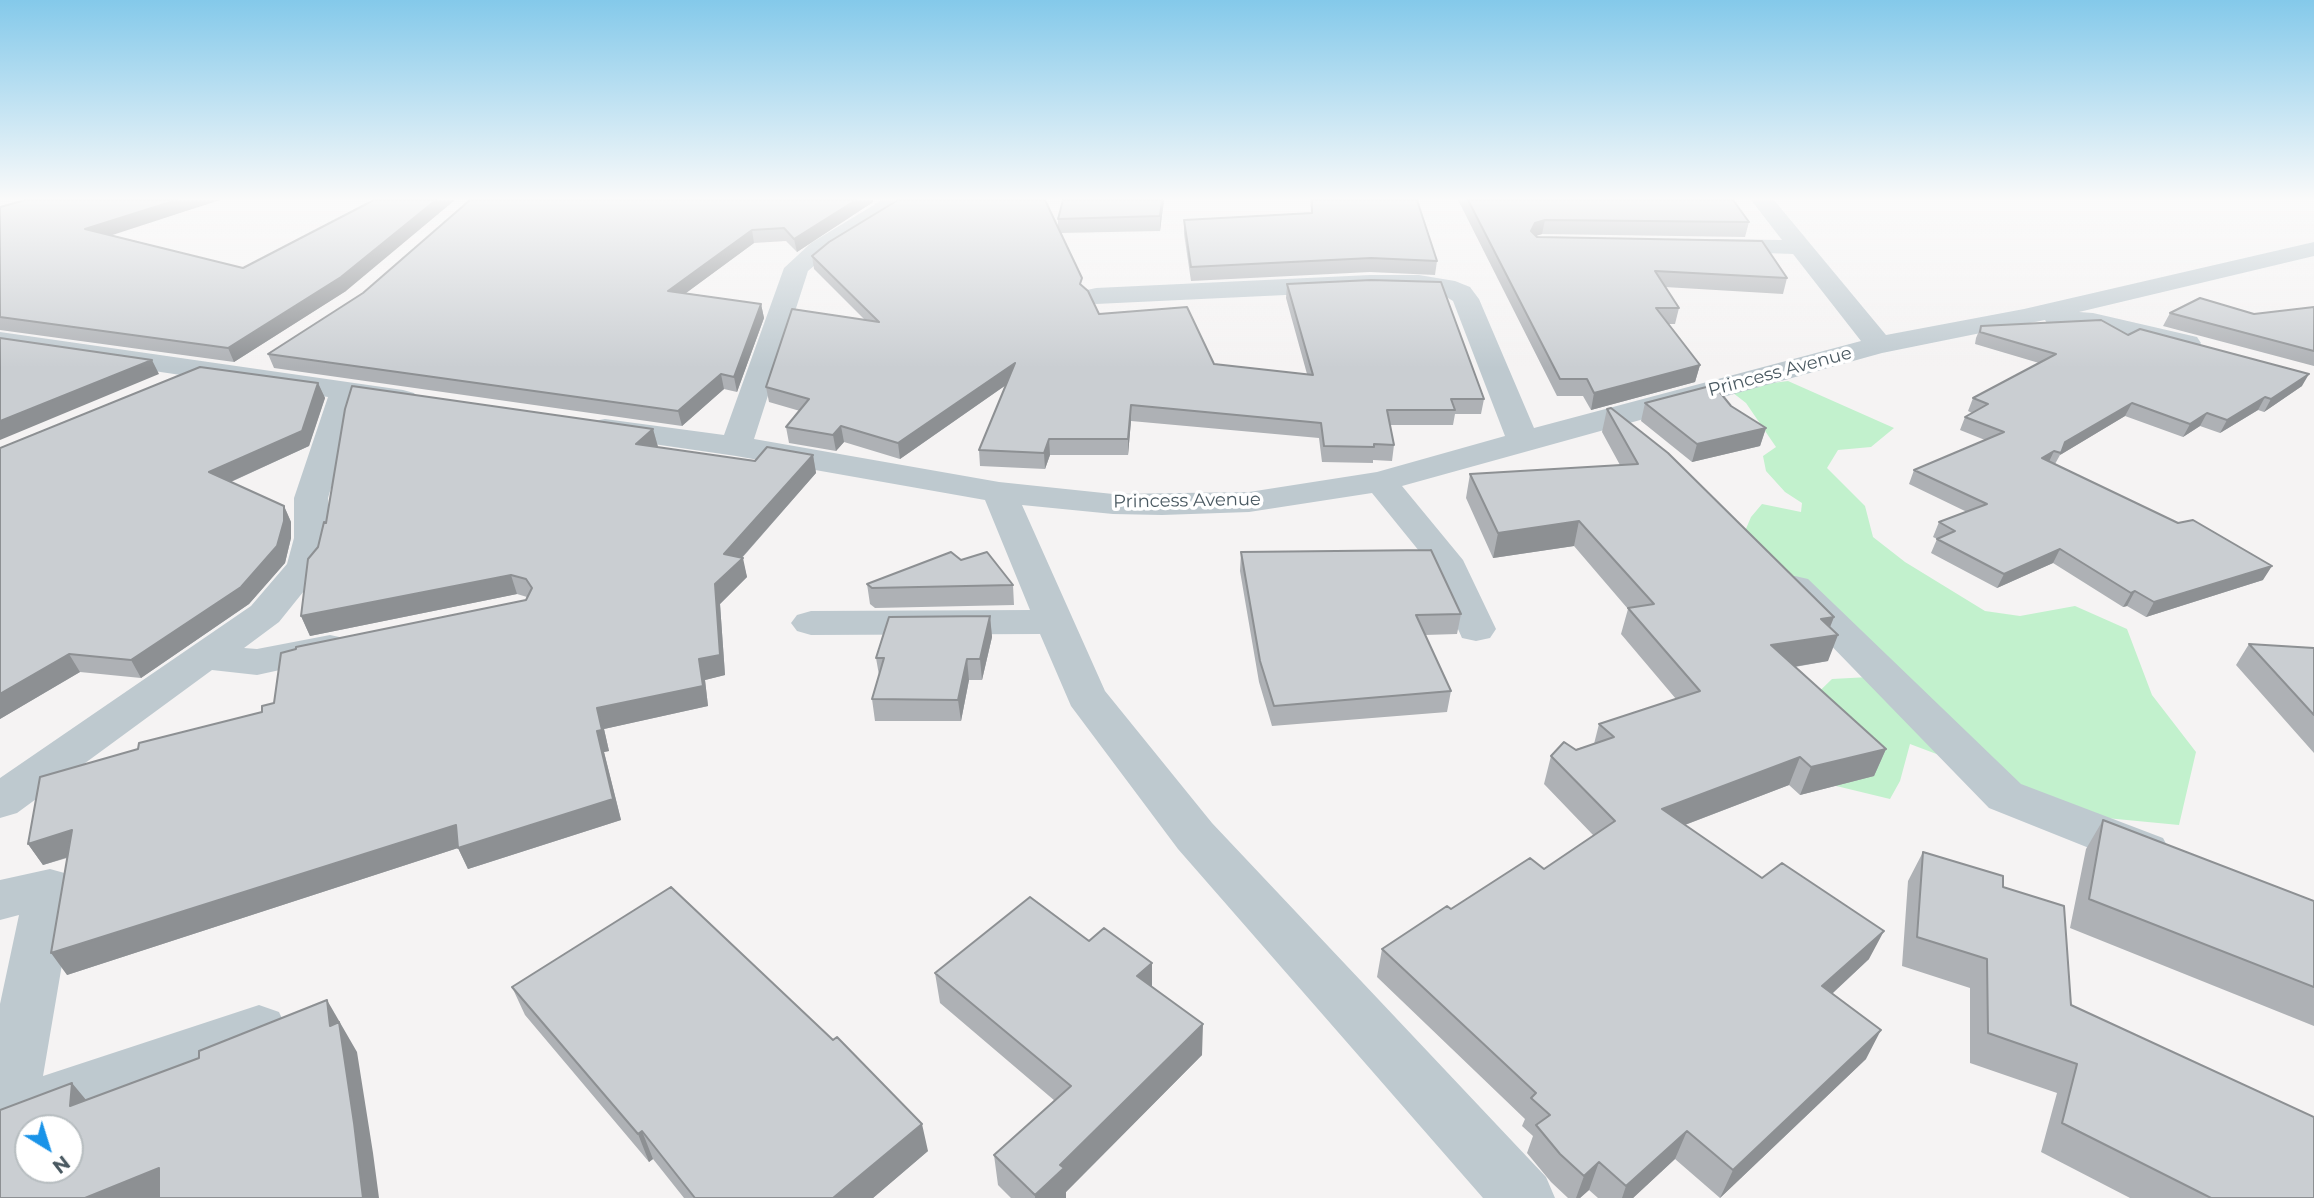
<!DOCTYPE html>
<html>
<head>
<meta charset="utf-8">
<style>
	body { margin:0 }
	#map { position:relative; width:2314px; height:1198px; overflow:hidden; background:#f5f3f3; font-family:Montserrat,sans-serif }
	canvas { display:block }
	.north { position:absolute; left:14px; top:1114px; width:70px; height:70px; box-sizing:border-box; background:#fff; border:2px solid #b7bdc0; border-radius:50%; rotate:142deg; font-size:19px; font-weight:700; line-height:28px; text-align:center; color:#4a5961 }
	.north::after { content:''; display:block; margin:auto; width:24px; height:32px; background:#1993e8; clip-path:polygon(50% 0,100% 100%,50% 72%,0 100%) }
</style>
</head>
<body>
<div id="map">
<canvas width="2314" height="1198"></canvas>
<div class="north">N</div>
</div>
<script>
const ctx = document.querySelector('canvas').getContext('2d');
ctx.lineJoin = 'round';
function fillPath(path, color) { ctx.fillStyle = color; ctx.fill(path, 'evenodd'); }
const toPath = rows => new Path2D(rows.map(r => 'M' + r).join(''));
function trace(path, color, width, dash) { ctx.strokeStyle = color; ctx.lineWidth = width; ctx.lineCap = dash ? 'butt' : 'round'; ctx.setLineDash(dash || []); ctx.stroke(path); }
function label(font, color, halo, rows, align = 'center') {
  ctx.font = font + ' Montserrat,sans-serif'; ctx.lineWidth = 7; ctx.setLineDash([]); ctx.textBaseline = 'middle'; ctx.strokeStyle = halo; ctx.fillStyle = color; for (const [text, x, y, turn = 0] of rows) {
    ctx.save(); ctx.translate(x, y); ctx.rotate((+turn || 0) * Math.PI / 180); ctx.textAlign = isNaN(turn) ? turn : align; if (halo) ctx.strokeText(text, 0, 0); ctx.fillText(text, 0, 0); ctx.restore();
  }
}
const green = toPath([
	[1788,381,1894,428,1871,447,1838,450,1827,468,1865,506,1873,537,1905,562,1985,611,2020,616,2075,606,2127,629,2152,695,2196,752,2179,825,2106,818,1910,744,1900,781,1890,799,1828,784,1800,710,1832,679,1869,677,1742,538,1751,517,1762,504,1801,512,1802,503,1785,492,1766,471,1763,456,1776,447,1746,403,1728,389]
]);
const minor = toPath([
	[882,200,909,200,906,205,829,253,808,271,754,439,999,482,1113,494,1249,492,1377,472,1505,436,1453,301,1440,293,1370,291,1096,304,1087,302,1083,296,1087,290,1096,288,1370,275,1419,275,1455,281,1470,287,1479,299,1534,428,1861,341,1793,254,1706,251,1703,246,1706,241,1715,239,1782,240,1751,200,1774,200,1886,335,2024,309,2314,242,2314,256,2079,312,2093,313,2197,337,2201,343,2197,349,2187,351,2093,329,2058,327,2048,325,2045,320,1882,353,1402,486,1463,560,1496,629,1490,638,1476,641,1462,638,1428,562,1372,493,1249,512,1162,515,1113,514,1022,505,1105,691,1212,823,1546,1177,1555,1198,1483,1198,1178,849,1071,706,1040,634,811,635,797,631,791,623,797,615,811,611,1030,610,985,500,736,456,605,437,594,435,589,428,594,421,605,419,724,435,784,268,811,243,882,200],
	[0,332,403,390,414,393,418,399,414,405,403,408,357,401,328,498,330,538,324,566,279,622,244,648,257,649,330,635,344,638,350,647,344,656,257,675,212,670,17,813,0,818,0,778,251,606,287,564,294,538,294,498,328,397,0,348,0,332],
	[1795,576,1808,579,2021,784,2163,838,2170,851,2163,864,2146,869,2129,864,1989,808,1782,595,1776,587,1782,579,1795,576],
	[50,869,68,874,75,888,43,1076,259,1005,279,1012,287,1029,279,1046,46,1128,28,1128,28,1134,6,1142,0,1140,0,1004,19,915,0,920,0,880,50,869]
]);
const wall = toPath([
	[470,200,873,200,873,202,797,252,786,241,754,243,686,293,761,304,764,318,737,392,724,389,682,426,274,368,268,354,363,293],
	[1164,200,1160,231,1061,233,1082,286,1099,314,1214,364,1307,374,1286,298,1287,284,1484,399,1481,414,1455,414,1453,425,1390,425,1394,445,1392,461,1373,460,1373,463,1322,462,1319,438,1131,421,1128,455,1050,455,1045,469,980,466,979,450,1006,385,900,459,844,442,836,451,789,443,786,427,800,411,769,402,766,387,865,320,814,269,812,256,1058,228,1058,219],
	[1310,200,1417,200,1437,261,1435,275,1370,272,1191,281,1184,234,1184,220,1311,213],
	[1458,200,1733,200,1749,222,1745,237,1542,234,1536,236,1787,278,1783,294,1665,287,1679,308,1675,324,1669,324,1700,365,1695,382,1591,410,1583,396,1557,396],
	[0,207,243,268,346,291,234,362,0,330],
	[2314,307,2314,366,2163,326,2170,313,2254,314],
	[1981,326,2128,335,2302,386,2264,412,2258,410,2220,433,2200,426,2183,437,2125,416,2060,455,2055,464,2263,580,2146,617,2127,606,2123,607,2053,563,1997,588,1931,553,1937,539,1933,537,1939,522,1967,512,1909,484,1914,470,1985,440,1960,430,1965,417,1972,413,1968,411,1973,398,2039,363,1975,344,1976,338],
	[318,383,325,398,309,446,231,482,284,506,291,522,291,538,285,563,249,604,141,678,80,672,0,719,0,448],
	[1645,403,1766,428,1760,446,1692,462,1641,421],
	[1607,409,1834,617,1830,627,1828,661,1795,667,1886,749,1874,776,1800,795,1789,785,1685,825,1869,959,1832,994,1866,1059,1720,1198,1675,1159,1633,1198,1598,1198,1589,1190,1580,1198,1568,1198,1551,1182,1527,1153,1533,1136,1522,1126,1525,1119,1377,977,1382,949,1451,909,1544,869,1594,836,1544,784,1551,756,1594,744,1599,724,1676,699,1621,634,1628,609,1574,546,1493,558,1466,498,1470,474,1620,465,1602,432],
	[653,429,658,447,755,461,813,455,816,473,742,558,747,577,720,604,725,675,705,680,708,706,604,729,609,751,604,752,621,820,468,869,458,848,67,975,67,858,43,865,28,844,262,712,274,703,526,600,527,597,517,594,310,636,301,616,318,547,326,523],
	[1241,552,1461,614,1457,634,1425,635,1451,691,1447,712,1272,726,1259,682,1240,571],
	[961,560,1013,585,1014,605,875,608,870,604,867,584],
	[990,616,992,637,982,680,969,680,961,721,875,721,872,699,879,675,876,658],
	[2249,644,2314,648,2314,753,2236,665],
	[2103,820,2314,901,2314,1026,2070,928,2086,849],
	[1923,852,2003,887,2071,1005,2314,1198,2130,1198,2041,1152,2057,1093,1970,1063,1970,988,1902,966,1908,881],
	[1089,941,1152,963,1152,987,1202,1055,1066,1192,1066,1198,1011,1198,998,1185,994,1155,1055,1101,940,1003,935,973],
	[512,987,928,1151,873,1198,684,1198,653,1159,649,1162,525,1015]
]);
const shadedWall = toPath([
	[177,200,220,200,91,242,85,229],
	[436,200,455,200,346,291,234,362,228,348],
	[856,200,873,200,873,202,797,252,794,239],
	[1162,200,1164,200,1160,231,1160,216],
	[1545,220,1542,234,1532,237,1531,231,1535,223],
	[752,230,754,243,671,304,668,291],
	[761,304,764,318,737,392,734,377],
	[152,360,159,374,0,440,0,421],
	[1015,363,1016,378,900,459,898,443],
	[1700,365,1695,382,1591,410,1594,393],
	[721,374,724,389,682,426,678,411],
	[2309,374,2302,386,2264,412,2271,399],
	[318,383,325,398,309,446,217,488,209,472],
	[2265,397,2258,410,2220,433,2227,420],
	[2132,403,2125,416,2060,455,2065,442],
	[1131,405,1131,421,1128,455,1128,439],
	[2207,413,2200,426,2183,437,2190,424],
	[841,426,844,442,836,451,833,435],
	[1766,428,1760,446,1692,462,1697,444],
	[653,429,658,447,636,444],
	[1049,439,1050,455,1045,469,1044,453],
	[2054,451,2048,464,2042,458],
	[813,455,816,473,737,563,743,558,747,577,720,604,725,675,705,680,708,706,604,729,609,751,604,752,621,820,468,869,458,848,67,975,51,953,597,731,597,708,699,659,715,584,724,554],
	[284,506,291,522,291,538,285,563,249,604,141,678,131,660],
	[1579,521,1574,546,1493,558,1498,533],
	[2060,549,2053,563,1997,588,2004,574],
	[2272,566,2263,580,2146,617,2154,602],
	[511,575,517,594,310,636,301,616],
	[2135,591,2127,606,2123,607,2131,593],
	[990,616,992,637,982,680,980,659],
	[1834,617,1826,637,1838,635,1828,661,1762,672,1771,645,1821,619],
	[69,654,80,672,0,719,0,694],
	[967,659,969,680,961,721,958,700],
	[1886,749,1874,776,1800,795,1811,767],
	[1800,757,1789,785,1653,837,1662,809],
	[72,830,87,851,43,865,28,844],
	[1884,931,1869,959,1809,1015,1822,986],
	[1152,963,1152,993,1137,976],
	[327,1000,357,1052,373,1153,379,1198,363,1198,330,1026],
	[1203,1024,1202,1055,1066,1192,1066,1198,1035,1198,1035,1195,1060,1165],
	[1881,1030,1866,1059,1720,1198,1733,1170],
	[72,1083,97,1113,70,1106],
	[922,1124,928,1151,873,1198,833,1198],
	[642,1131,653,1159,649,1162,638,1134],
	[1687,1131,1675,1159,1633,1198,1622,1198,1626,1186],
	[1599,1162,1589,1190,1580,1198,1576,1198,1584,1176],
	[159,1168,182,1198,85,1198]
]);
const building = toPath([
	[26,200,177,200,85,229,243,268,374,200,436,200,341,277,228,348,0,317,0,207,26,200],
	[470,200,856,200,794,239,784,228,752,230,668,291,761,304,734,377,721,374,678,411,268,354,363,293,470,200],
	[898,200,1045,200,1082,278,1080,284,1088,291,1099,314,1187,307,1214,364,1313,375,1287,284,1371,280,1441,282,1484,399,1451,399,1455,410,1387,410,1394,445,1374,444,1374,447,1324,446,1321,423,1131,405,1128,439,1049,439,1044,453,979,450,1015,363,898,443,841,426,833,435,786,427,809,399,766,387,792,309,879,322,812,256,829,242,898,200],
	[1063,200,1162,200,1160,216,1058,219,1063,200],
	[1312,200,1417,200,1437,261,1371,258,1191,267,1184,220,1312,213,1312,200],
	[1468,200,1733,200,1749,222,1545,220,1535,223,1531,231,1537,237,1762,241,1787,278,1655,271,1679,308,1656,308,1700,365,1594,393,1587,379,1560,379,1468,200],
	[2200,298,2254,314,2314,307,2314,351,2170,313,2200,298],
	[2101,320,2128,335,2140,329,2309,374,2271,399,2265,397,2227,420,2207,413,2190,424,2132,403,2065,442,2061,453,2054,451,2042,458,2178,523,2193,520,2272,566,2154,602,2135,591,2131,593,2060,549,2004,574,1937,539,1955,531,1939,522,1987,504,1914,470,2004,432,1965,417,1988,404,1973,398,2056,354,1980,332,1981,326,2101,320],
	[0,338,152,360,0,421,0,338],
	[200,367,318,383,302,431,209,472,284,506,284,521,277,546,241,587,131,660,69,654,0,694,0,448,200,367],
	[1714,385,1731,406,1766,428,1697,444,1645,403,1714,385],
	[352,386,653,429,636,444,755,461,767,447,813,455,724,554,743,558,715,584,720,655,699,659,703,686,597,708,602,730,597,731,613,799,458,848,456,825,51,953,72,830,28,844,40,777,138,749,139,743,262,712,262,706,274,703,281,653,296,649,296,647,526,600,532,588,526,579,511,575,301,616,308,559,318,547,324,522,326,523,345,409,352,386],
	[1611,408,1668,453,1834,617,1821,619,1838,635,1771,645,1886,749,1811,767,1800,757,1662,809,1762,878,1782,863,1884,931,1822,986,1881,1030,1733,1170,1687,1131,1626,1186,1599,1162,1584,1176,1560,1154,1536,1125,1550,1115,1531,1098,1536,1093,1382,949,1447,906,1451,909,1530,858,1544,869,1615,821,1551,756,1564,742,1576,750,1614,737,1599,724,1700,691,1628,608,1654,604,1579,521,1498,533,1470,474,1638,464,1607,409,1611,408],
	[1431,550,1461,614,1416,615,1451,691,1274,706,1260,661,1241,552,1431,550],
	[951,552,961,560,987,552,1013,585,872,588,867,584,951,552],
	[990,616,980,659,967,659,958,700,872,699,884,658,876,658,889,617,990,616],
	[2249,644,2314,648,2314,715,2249,644],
	[2103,820,2314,901,2314,987,2089,899,2103,820],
	[1923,852,2003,876,2003,887,2064,906,2071,1005,2314,1117,2314,1198,2211,1198,2062,1123,2077,1064,1988,1033,1987,959,1917,937,1923,852],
	[671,887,833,1040,837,1037,922,1124,833,1198,695,1198,642,1131,638,1134,512,987,671,887],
	[1030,897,1089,941,1104,928,1152,963,1137,976,1203,1024,1060,1165,1064,1168,1035,1195,994,1155,1071,1086,935,973,1030,897],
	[327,1000,330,1026,339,1022,354,1123,363,1198,159,1198,159,1168,85,1198,0,1198,0,1110,72,1083,70,1106,199,1058,199,1051,327,1000],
	[28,1128,70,1128,70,1170,28,1170,28,1128]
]);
const farStreetnames = [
	["Princess Avenue",1780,372,-15],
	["Princess Avenue",1187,501,-1]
];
fillPath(green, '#c2f1cd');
fillPath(minor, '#bec9cf');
fillPath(wall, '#aeb1b5');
fillPath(shadedWall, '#8d9093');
fillPath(building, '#caced2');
trace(building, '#8d9093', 2);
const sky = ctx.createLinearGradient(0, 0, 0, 368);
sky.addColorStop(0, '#84c9ea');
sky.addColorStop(0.54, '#fafafa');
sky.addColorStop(1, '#fafafa00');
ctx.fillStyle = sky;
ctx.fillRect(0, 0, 2314, 368);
label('18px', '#4a5961', '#fff', farStreetnames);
</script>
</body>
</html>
